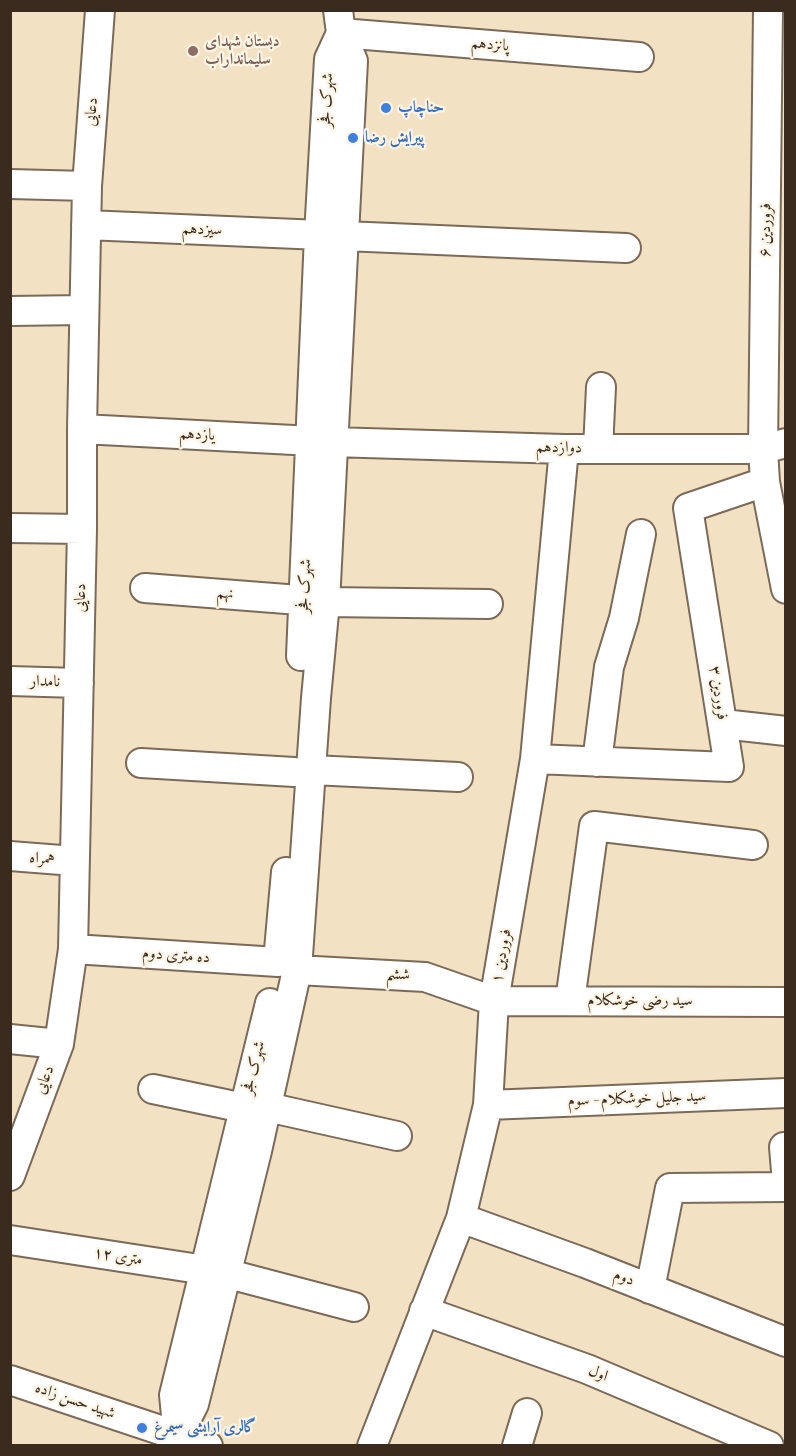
<!DOCTYPE html>
<html>
<head>
<meta charset="utf-8">
<style>
	body { margin:0 }
	#map { position:relative; width:796px; height:1456px; overflow:hidden; background:#f3e1c4; font-family:"IM FELL French Canon",serif }
	canvas { display:block }
	.frame { position:absolute; inset:0; border:12px solid #3b2a1e; pointer-events:none }
</style>
</head>
<body>
<div id="map">
<canvas width="796" height="1456"></canvas>
<div class="frame"></div>
</div>
<script>
const ctx = document.querySelector('canvas').getContext('2d');
ctx.lineJoin = 'round';
const toPath = rows => new Path2D(rows.map(r => 'M' + r).join(''));
function trace(path, color, width, dash) { ctx.strokeStyle = color; ctx.lineWidth = width; ctx.lineCap = dash ? 'butt' : 'round'; ctx.setLineDash(dash || []); ctx.stroke(path); }
function label(font, color, halo, rows, align = 'center') {
  ctx.font = font + ' "IM FELL French Canon",Amiri,serif'; ctx.lineWidth = 4.5; ctx.setLineDash([]); ctx.textBaseline = 'middle'; ctx.strokeStyle = halo; ctx.fillStyle = color; for (const [text, x, y, turn = 0] of rows) {
    ctx.save(); ctx.translate(x, y); ctx.rotate((+turn || 0) * Math.PI / 180); ctx.textAlign = isNaN(turn) ? turn : align; if (halo) ctx.strokeText(text, 0, 0); ctx.fillText(text, 0, 0); ctx.restore();
  }
}
const minor = toPath([
	[768,10,763,449,765,482,786,589],
	[341,33,639,57],
	[10,184,87,186],
	[86,225,626,248],
	[10,311,84,310],
	[82,429,332,442,564,449,763,449,786,443],
	[598,449,601,387],
	[10,528,82,529],
	[145,588,325,602,488,604],
	[301,656,319,235,329,59,341,33],
	[10,681,79,683],
	[723,724,786,731],
	[535,759,729,767,688,508,765,482],
	[597,762,609,667,624,618,641,534],
	[141,763,294,772],
	[312,770,458,777],
	[10,856,74,861],
	[73,949,278,962],
	[278,961,286,872],
	[297,970,425,977,494,1001,786,1002],
	[570,1001,594,826,753,845],
	[10,1039,59,1044],
	[153,1089,244,1108],
	[488,1105,786,1093],
	[267,1107,397,1136],
	[784,1147,786,1171],
	[10,1176,59,1044,73,949,82,529,82,429,87,186,100,10],
	[461,1218,585,1263,786,1342],
	[10,1240,225,1273,354,1307],
	[650,1289,670,1188,786,1187],
	[424,1311,587,1369,769,1446],
	[10,1380,208,1446],
	[178,1436,174,1395,270,1003],
	[175,1446,178,1436,194,1404,257,1151,297,970,316,698,325,602,353,61,341,33,338,10],
	[372,1446,461,1218,488,1105,494,1001,535,759,564,449],
	[517,1446,527,1413]
]);
const markers = [
	[193,51,6,"#8d6e63"],
	[386,108,6,"#3f7fe0"],
	[353,138,6,"#3f7fe0"],
	[142,1428,6,"#3f7fe0"]
];
const educationNames = [
	["دبستان شهدای",205,42],
	["سلیمانداراب",205,60]
];
const streetNames = [
	["پانزدهم",490,45,5],
	["شهرک فجر",327,100,-87],
	["دعایی",92,112,-86],
	["سیزدهم",202,230,2],
	["فروردین ۶",766,230,-89],
	["یازدهم",197,435,3],
	["دوازدهم",559,448,1],
	["شهرک فجر",305,586,-87],
	["نهم",225,594,4],
	["دعایی",81,598,-89],
	["نامدار",45,682,2],
	["فروردین ۳",718,693,81],
	["همراه",42,859,4],
	["ده متری دوم",176,956,4],
	["فروردین ۱",502,956,-80],
	["ششم",398,975,3],
	["سید رضی خوشکلام",640,1001],
	["شهرک فجر",254,1068,-76],
	["دعایی",45,1080,-70],
	["سید جلیل خوشکلام - سوم",637,1099,-2],
	["۱۲ متری",118,1257,9],
	["دوم",624,1278,21],
	["اول",598,1374,22],
	["شهید حسن زاده",75,1401,19]
];
const shopNames = [
	["حناچاپ",398,108],
	["پیرایش رضا",365,138],
	["گالری آرایشی سیمرغ",154,1428]
];
trace(minor, '#7b6a58', 32);
trace(minor, '#fff', 28);
for (const [x, y, r, color] of markers) { const dot = new Path2D(); dot.arc(x, y, r, 0, 2 * Math.PI); ctx.fillStyle = color; ctx.fill(dot); trace(dot, '#fcf5e5', 2); }
label('bold 16px', '#785e54', '#fcf5e5', educationNames, 'left');
label('16px', '#3b2a1e', '#fcf5e5', streetNames);
label('bold 16px', '#366cbe', '#fcf5e5', shopNames, 'left');
</script>
</body>
</html>
